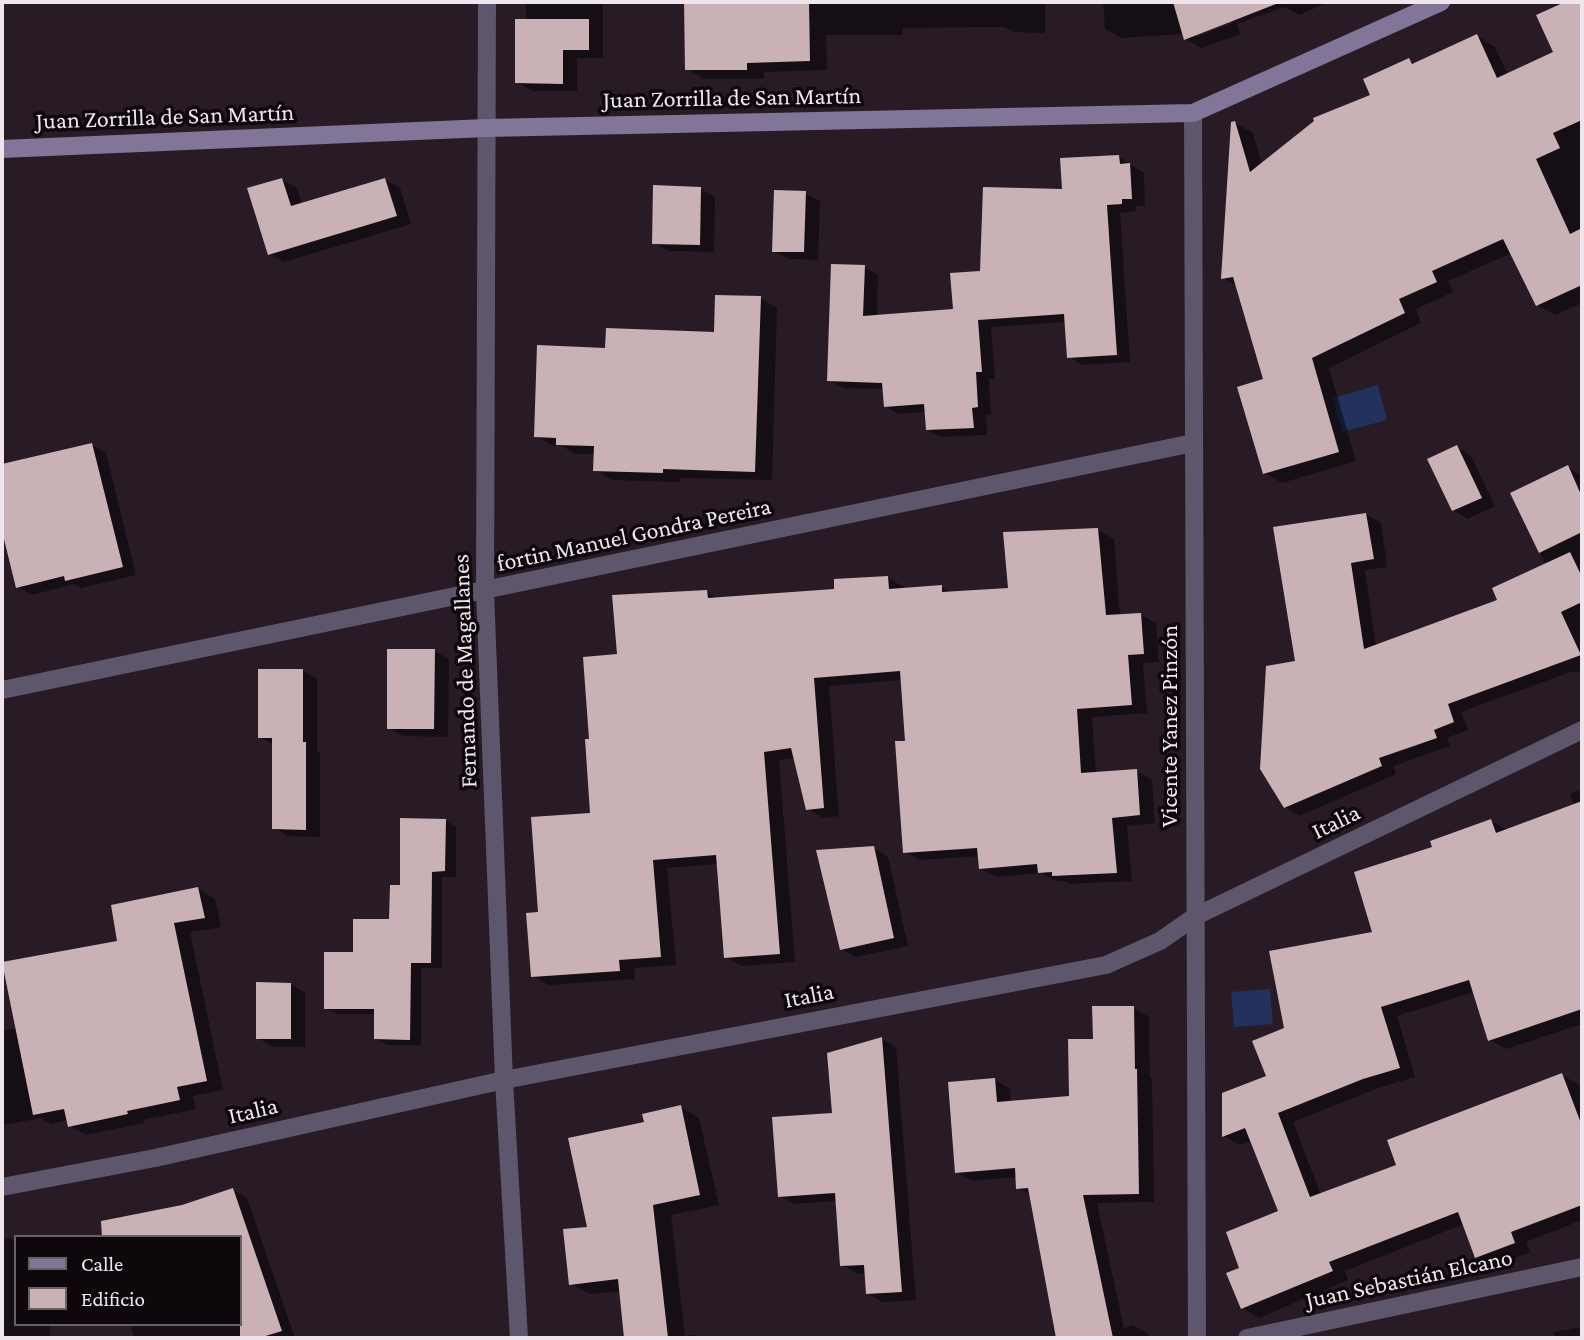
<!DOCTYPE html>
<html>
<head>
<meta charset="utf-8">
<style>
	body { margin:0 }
	#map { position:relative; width:1584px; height:1340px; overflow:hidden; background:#291b26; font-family:"Crimson Pro",serif }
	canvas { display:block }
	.frame { position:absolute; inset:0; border:4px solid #efe5ed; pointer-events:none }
	.legend { position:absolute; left:14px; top:1235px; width:228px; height:91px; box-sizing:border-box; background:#0e080d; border:2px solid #686067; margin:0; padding:9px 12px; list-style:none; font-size:21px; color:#efe5ed }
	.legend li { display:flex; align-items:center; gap:14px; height:35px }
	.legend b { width:35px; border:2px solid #686067 }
</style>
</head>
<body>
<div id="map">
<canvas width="1584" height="1340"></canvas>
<div class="frame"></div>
<ul class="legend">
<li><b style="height:9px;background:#817598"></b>Calle</li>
<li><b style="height:19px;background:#cab1b5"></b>Edificio</li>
</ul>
</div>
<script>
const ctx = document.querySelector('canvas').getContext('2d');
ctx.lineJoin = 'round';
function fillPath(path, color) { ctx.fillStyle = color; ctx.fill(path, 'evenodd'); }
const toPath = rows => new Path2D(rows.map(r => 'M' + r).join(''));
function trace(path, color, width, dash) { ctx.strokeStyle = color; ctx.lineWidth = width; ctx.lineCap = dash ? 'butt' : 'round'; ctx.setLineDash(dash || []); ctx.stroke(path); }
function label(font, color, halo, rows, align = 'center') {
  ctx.font = font + ' "Crimson Pro",serif'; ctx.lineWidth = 7; ctx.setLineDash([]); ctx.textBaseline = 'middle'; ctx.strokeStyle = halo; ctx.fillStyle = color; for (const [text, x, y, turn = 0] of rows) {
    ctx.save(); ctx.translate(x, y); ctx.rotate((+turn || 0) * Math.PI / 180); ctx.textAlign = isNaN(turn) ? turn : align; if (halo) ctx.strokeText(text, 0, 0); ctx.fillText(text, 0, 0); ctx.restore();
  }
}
const water = toPath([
	[1378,385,1387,420,1342,432,1333,398],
	[1270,989,1273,1024,1234,1027,1231,992]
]);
const shadow = toPath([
	[2,2,43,2,43,3],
	[526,2,603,2,603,58,577,58,577,91,532,91,517,82,526,21],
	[686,2,1045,2,1045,33,1014,32,1004,27,903,28,903,35,826,35,827,70,764,72,764,79,704,79,687,69],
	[1103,2,1329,2,1299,15,1284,7,1237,24,1240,34,1202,48,1185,39,1184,34,1122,38,1105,29],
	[1232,20,1233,23,1196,37,1196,33],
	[1569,2,1582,2,1582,303,1555,315,1537,305,1512,253,1448,281,1453,292,1416,309,1421,323,1329,368,1356,461,1282,483,1265,473,1265,381,1238,287,1223,278,1235,123,1253,133,1262,165,1372,96,1409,60,1416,64,1477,36,1495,47,1508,75,1556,53,1538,16],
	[1119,157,1144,173,1145,206,1135,206,1136,211,1120,213,1130,362,1082,365,1068,356,1066,322,991,327,995,379,989,379,991,415,986,415,987,435,941,437,927,429,926,412,899,414,885,406,884,389,843,388,829,380,864,267,878,275,877,317,954,311,982,273,1064,191],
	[282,180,297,188,302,205,385,180,400,188,411,224,284,262,269,254],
	[701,189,715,197,714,252,668,251,654,243],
	[805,193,820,201,818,260,788,259,774,251],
	[760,298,777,308,772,480,680,478,680,482,612,480,595,470,595,454,575,454,562,446,553,446,536,436,607,350,716,334],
	[92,445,106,453,136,575,81,588,74,584,32,595,18,587,2,525,2,466],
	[1457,447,1471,456,1495,506,1468,519,1453,510],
	[1568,467,1582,476,1582,670,1577,673,1573,671,1461,712,1468,730,1447,738,1450,746,1393,766,1396,774,1299,816,1285,807,1297,663,1366,514,1381,523,1387,567,1365,570,1376,646,1500,601,1546,565,1513,493],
	[1098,530,1114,539,1120,616,1140,614,1156,623,1159,662,1143,663,1147,713,1092,717,1096,773,1136,771,1152,780,1155,823,1127,826,1132,881,1070,884,1064,881,1055,881,1042,873,996,877,980,868,979,856,920,860,905,852,907,742,902,680,829,686,839,816,823,818,808,809,795,758,779,760,795,962,742,966,726,957,719,864,667,868,676,965,634,968,635,979,548,985,533,976,540,914,592,814,591,740,619,656,707,592,718,599,836,590,888,578,904,587,904,590,942,587,952,593,1010,590],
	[434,651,449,659,448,737,403,736,389,728],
	[303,671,317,679,317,751,320,752,320,837,288,836,274,828,274,745,260,737],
	[1582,789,1582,1024,1506,1049,1490,1040,1474,992,1397,1016,1415,1077,1381,1087,1293,1122,1321,1195,1399,1166,1562,1075,1578,1084,1582,1094,1582,1220,1526,1242,1530,1252,1493,1266,1477,1257,1464,1224,1345,1271,1348,1280,1259,1318,1242,1308,1241,1269,1280,1212,1252,1141,1240,1145,1224,1136,1268,1077,1286,1029,1374,933,1435,848,1491,821,1508,830,1574,805,1570,794],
	[445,820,456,827,456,877,442,877,442,968,421,968,421,1045,387,1045,375,1038,375,1014,337,1014,325,1008,355,954,391,921,402,886],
	[873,848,888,857,908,946,856,957,841,949],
	[198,889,215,899,221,927,190,932,223,1090,193,1096,196,1109,143,1120,144,1123,86,1135,70,1126,68,1120,51,1124,41,1118,2,1125,2,1031,17,1028,119,942],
	[291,984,305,993,305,1047,273,1047,258,1038],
	[1133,1008,1149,1017,1150,1078,1152,1079,1154,1202,1097,1203,1124,1328,1133,1325,1149,1334,1149,1338,1065,1338,1057,1333,1031,1195,1018,1188,1017,1177,972,1181,956,1172,995,1080,1010,1089,1011,1102,1070,1098,1094,1040],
	[882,1039,896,1047,916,1300,882,1302,867,1293,866,1273,857,1274,842,1265,837,1201,795,1204,780,1196],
	[680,1107,699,1118,719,1205,671,1215,685,1336,694,1335,700,1338,626,1338,621,1291,590,1294,571,1284,589,1228,646,1123],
	[233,1190,247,1198,295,1338,134,1338,131,1324,240,1324,240,1237,182,1207],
	[10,1238,16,1241,16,1324,49,1324,51,1338,2,1338,2,1240],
	[1582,1327,1582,1338,1555,1338,1554,1332]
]);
const building = toPath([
	[684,2,809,2,810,61,747,63,747,70,685,70],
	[1173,2,1276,2,1276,4,1184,40],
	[1565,2,1582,2,1582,120,1553,133,1560,148,1536,159,1570,234,1582,228,1582,285,1536,306,1503,239,1432,271,1437,282,1399,299,1405,313,1312,358,1339,452,1263,474,1237,387,1263,379,1233,277,1221,279,1231,122,1235,121,1250,172,1314,121,1313,118,1370,95,1363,79,1409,58,1412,64,1477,34,1497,78,1553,52,1536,15],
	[515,19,589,19,589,50,563,50,563,84,515,83],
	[1119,155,1120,164,1130,163,1132,199,1122,199,1122,204,1107,205,1117,355,1067,358,1064,314,978,320,982,372,976,372,978,407,972,408,974,428,926,430,924,404,884,407,882,383,827,381,831,264,865,265,863,316,953,309,950,273,980,271,983,187,1062,189,1060,158],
	[282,178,291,206,385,178,397,216,268,255,247,188],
	[653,185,701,187,700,245,652,244],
	[774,190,806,191,804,252,772,252],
	[715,295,761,296,755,472,663,469,663,473,593,471,594,446,556,445,556,438,534,437,537,345,605,348,606,328,714,332],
	[92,443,123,567,65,581,64,576,16,588,2,531,2,464],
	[1457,445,1482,498,1452,511,1427,459],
	[1568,465,1582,497,1582,532,1539,553,1510,493],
	[1366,513,1374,559,1351,563,1364,649,1497,600,1492,588,1570,552,1582,577,1582,602,1561,612,1581,655,1448,704,1454,722,1434,730,1437,738,1379,758,1382,766,1284,808,1260,769,1266,666,1295,661,1273,527],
	[1098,528,1106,615,1141,613,1144,654,1128,655,1132,705,1077,709,1081,773,1137,769,1140,815,1112,818,1117,873,1052,876,1052,872,1038,873,1037,864,979,869,977,848,903,853,895,741,905,741,900,671,814,678,824,808,806,810,791,748,764,752,780,954,724,958,716,855,653,860,661,957,619,960,620,971,531,977,526,913,538,912,531,817,590,813,585,739,589,739,583,657,617,654,612,595,707,590,708,598,834,589,834,579,888,576,889,589,942,585,942,592,1008,588,1003,532],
	[387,649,435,649,434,729,387,729],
	[258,669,303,669,303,742,306,742,306,830,272,829,272,738,258,738],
	[1582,801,1582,1009,1488,1041,1469,980,1381,1007,1400,1068,1363,1079,1278,1113,1310,1197,1396,1165,1387,1140,1562,1073,1582,1126,1582,1205,1511,1232,1515,1243,1475,1258,1458,1212,1329,1262,1333,1271,1241,1309,1226,1273,1239,1268,1226,1232,1278,1211,1245,1128,1222,1137,1222,1093,1266,1076,1252,1041,1284,1028,1269,951,1372,932,1354,872,1432,847,1430,841,1491,819,1496,833],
	[400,818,446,819,445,871,432,872,431,963,411,963,410,1040,374,1039,374,1009,324,1009,324,952,353,952,353,919,389,919,390,885,400,885],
	[874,846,894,938,840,950,816,850],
	[198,887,205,918,174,923,207,1081,177,1087,180,1100,127,1111,128,1114,68,1127,64,1109,33,1115,2,962,117,941,111,905],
	[256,982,291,983,291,1039,256,1039],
	[1092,1006,1134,1006,1135,1069,1137,1069,1139,1194,1083,1195,1113,1338,1056,1338,1028,1188,1016,1189,1015,1168,955,1173,948,1082,995,1078,997,1102,1069,1096,1068,1039,1093,1039],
	[882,1037,902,1292,866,1294,864,1265,840,1266,835,1193,778,1197,772,1117,832,1113,827,1053],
	[681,1105,700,1195,653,1205,668,1338,624,1338,618,1279,569,1285,563,1229,587,1227,568,1138,644,1122,642,1114],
	[233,1188,282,1331,259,1338,240,1338,240,1237,102,1237,101,1221,182,1205]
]);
const street = toPath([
	[487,2,485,591,504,1080,519,1338],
	[1193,113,1197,1338],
	[2,690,1193,443],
	[2,1187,155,1158,504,1080,1106,965,1160,941,1196,916,1582,730],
	[1247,1338,1582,1267]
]);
const secondary = toPath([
	[2,149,486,128,1193,113,1441,2]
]);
const streetNames = [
	["Juan Zorrilla de San Martín",732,98,-1],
	["Juan Zorrilla de San Martín",165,117,-2],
	["fortin Manuel Gondra Pereira",634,535,-12],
	["Fernando de Magallanes",465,671,-92],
	["Vicente Yanez Pinzón",1170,726,-90],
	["Italia",1336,822,-26],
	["Italia",809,996,-11],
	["Italia",253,1111,-13],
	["Juan Sebastián Elcano",1409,1279,-12]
];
fillPath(water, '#23315d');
fillPath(shadow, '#0007');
fillPath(building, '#cab1b5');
trace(street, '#5e566c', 18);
trace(secondary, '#817598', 18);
label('24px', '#efe5ed', '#0e080d', streetNames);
</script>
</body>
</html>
